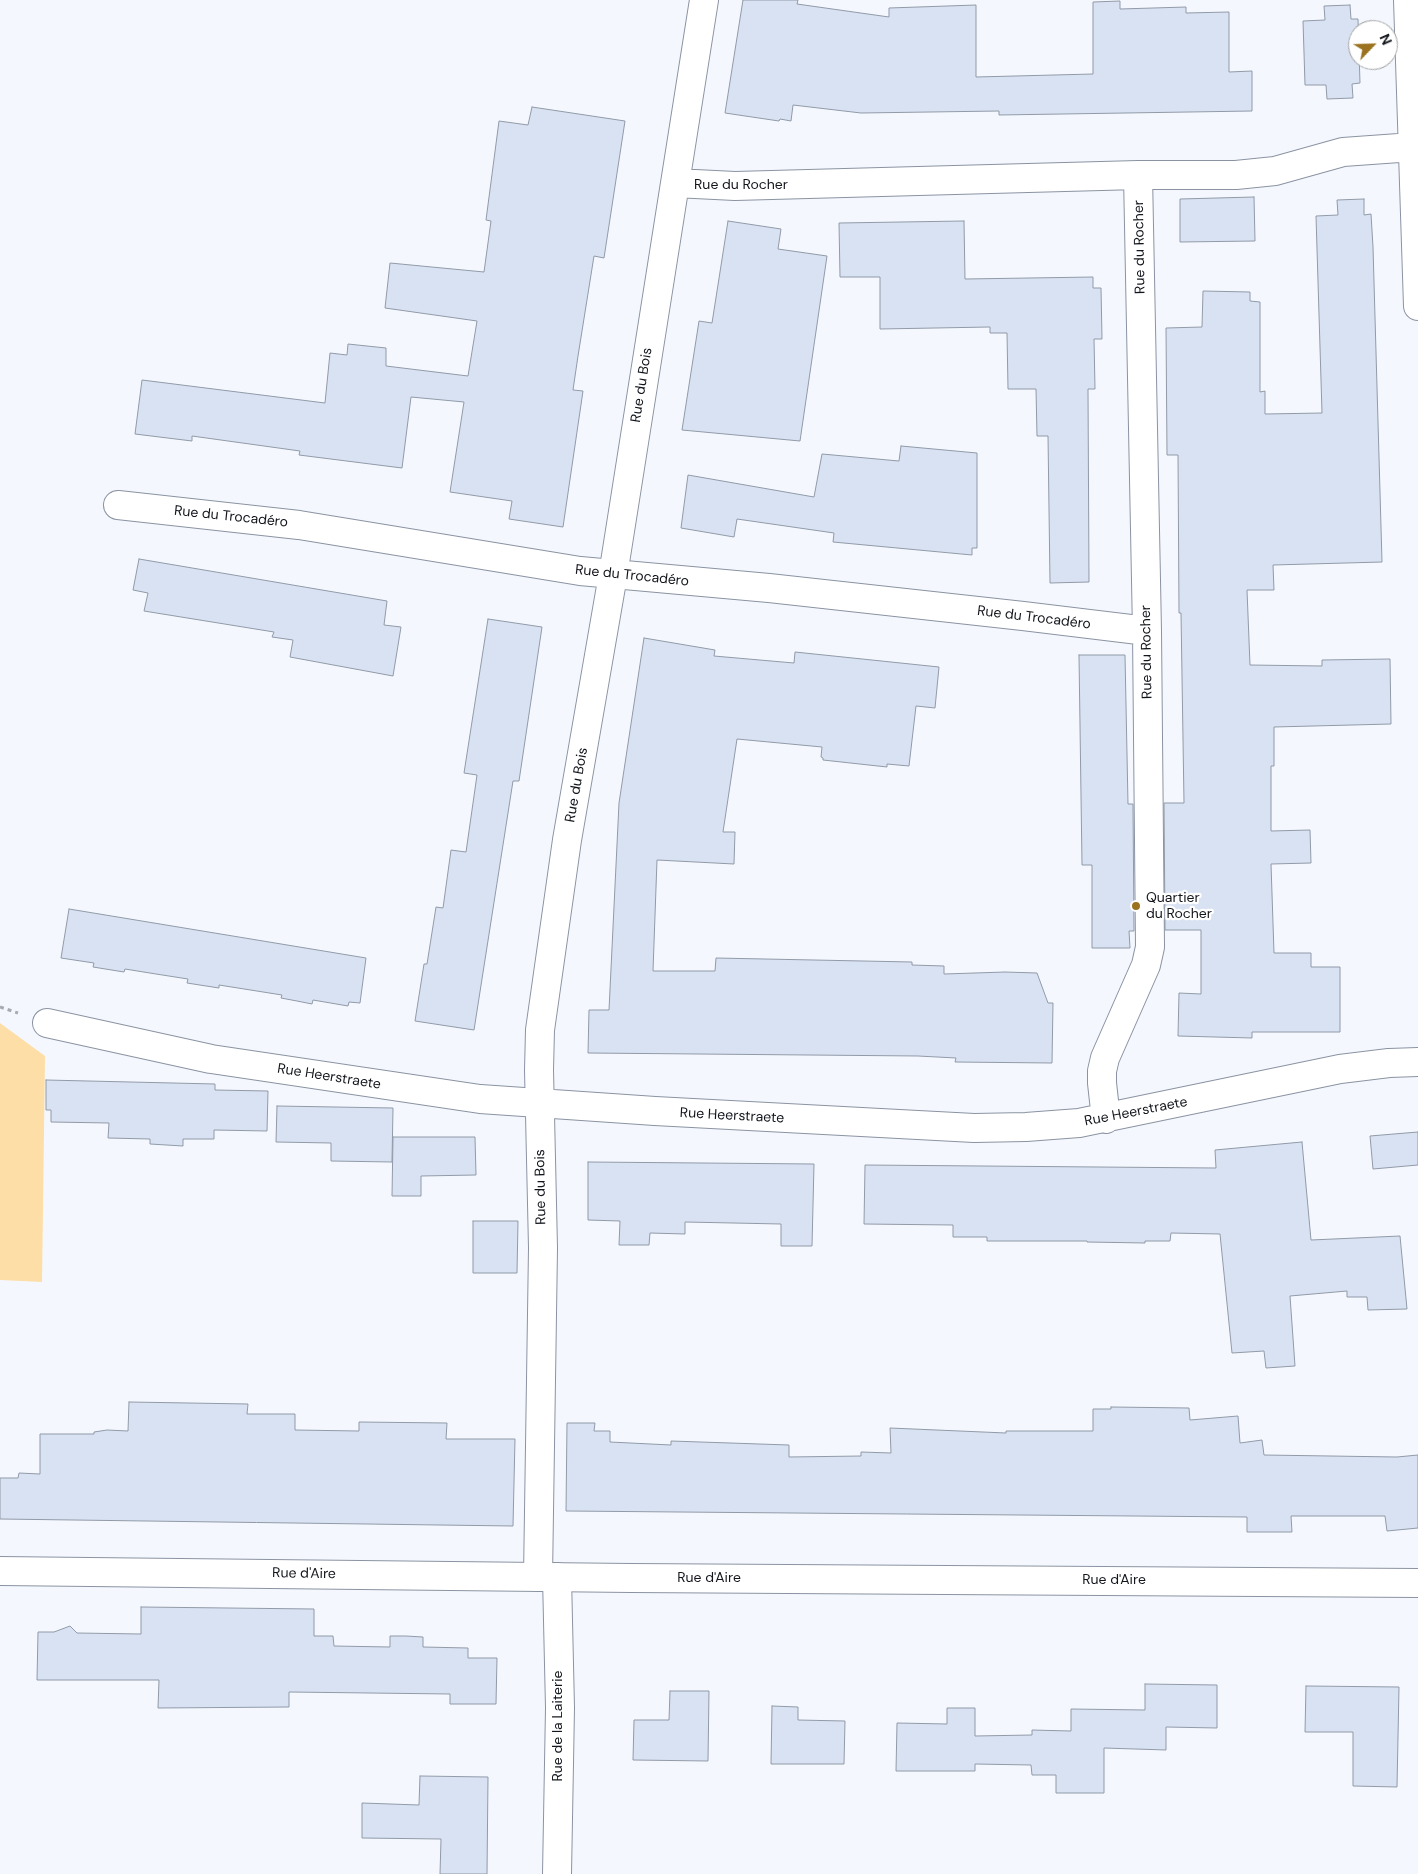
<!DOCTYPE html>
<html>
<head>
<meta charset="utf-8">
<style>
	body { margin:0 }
	#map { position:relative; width:1418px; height:1874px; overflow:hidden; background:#f4f8fe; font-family:"DM Sans",sans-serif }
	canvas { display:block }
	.north { position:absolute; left:1348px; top:20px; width:50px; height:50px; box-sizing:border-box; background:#fff; border:1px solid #a0a1a4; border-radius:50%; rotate:66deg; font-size:14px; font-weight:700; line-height:20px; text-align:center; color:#12151b }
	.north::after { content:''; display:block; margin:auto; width:18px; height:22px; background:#9b7320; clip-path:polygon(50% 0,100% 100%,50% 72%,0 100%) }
</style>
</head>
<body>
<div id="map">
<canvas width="1418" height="1874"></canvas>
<div class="north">N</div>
</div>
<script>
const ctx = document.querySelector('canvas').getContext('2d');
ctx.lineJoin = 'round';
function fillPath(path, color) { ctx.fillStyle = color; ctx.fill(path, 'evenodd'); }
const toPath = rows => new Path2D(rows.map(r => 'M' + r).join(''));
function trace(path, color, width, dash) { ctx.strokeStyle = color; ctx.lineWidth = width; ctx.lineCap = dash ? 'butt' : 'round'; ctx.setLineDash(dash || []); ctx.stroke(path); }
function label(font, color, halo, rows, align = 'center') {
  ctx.font = font + ' "DM Sans",sans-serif'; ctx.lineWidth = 4.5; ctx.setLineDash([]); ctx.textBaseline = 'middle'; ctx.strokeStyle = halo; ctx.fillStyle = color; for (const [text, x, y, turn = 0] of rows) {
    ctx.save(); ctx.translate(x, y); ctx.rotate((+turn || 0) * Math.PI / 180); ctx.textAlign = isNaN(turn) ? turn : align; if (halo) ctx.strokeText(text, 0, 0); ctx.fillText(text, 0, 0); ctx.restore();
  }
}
const green = toPath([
	[0,1023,45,1056,42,1282,0,1280]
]);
const building = toPath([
	[743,0,798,0,797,4,889,17,889,8,976,5,976,77,1093,74,1093,2,1120,1,1120,9,1186,7,1186,13,1229,12,1229,72,1252,71,1252,111,999,115,999,111,861,113,793,105,791,121,780,119,779,121,725,113,743,0],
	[1350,5,1351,19,1358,19,1360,83,1352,84,1353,98,1327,99,1326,85,1305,85,1303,21,1325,20,1324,6,1350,5],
	[532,107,625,121,604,258,594,256,578,356,573,390,583,391,563,527,509,519,512,501,450,492,464,402,411,397,402,468,299,455,300,451,192,436,192,441,135,434,142,380,325,403,330,353,347,355,348,344,386,348,386,366,468,376,477,321,385,308,390,263,484,272,491,221,486,220,499,121,528,125,532,107],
	[1254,197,1255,241,1180,242,1180,199,1254,197],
	[1364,199,1364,215,1371,214,1373,247,1382,562,1273,565,1274,590,1247,590,1250,665,1322,666,1322,660,1390,659,1391,724,1274,727,1274,766,1271,766,1271,831,1310,830,1311,863,1271,864,1274,953,1311,953,1311,967,1340,967,1340,1032,1252,1032,1252,1038,1178,1036,1179,993,1201,994,1201,930,1165,930,1164,803,1184,803,1181,613,1179,613,1178,455,1167,455,1166,328,1202,327,1203,291,1250,292,1250,301,1260,302,1260,392,1265,391,1265,414,1322,413,1316,216,1338,215,1337,200,1364,199],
	[728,221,781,229,778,249,827,256,800,441,682,430,699,321,712,323,728,221],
	[964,221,965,279,1093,277,1093,288,1101,288,1102,339,1094,339,1095,389,1088,389,1089,582,1050,583,1048,436,1037,436,1036,389,1008,389,1007,333,990,333,990,327,880,329,880,277,840,277,839,223,964,221],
	[901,446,977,453,977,548,972,548,972,555,833,542,834,533,737,519,734,537,681,528,688,475,814,497,822,454,899,461,901,446],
	[139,559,387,601,384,625,401,627,393,676,290,657,293,640,272,637,274,632,144,611,148,593,133,590,139,559],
	[488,619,542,627,519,781,513,781,474,1030,415,1021,424,964,427,964,436,907,443,908,451,850,466,852,477,775,464,773,488,619],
	[644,638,715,650,714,656,794,663,795,652,939,667,935,708,916,706,909,766,887,764,887,767,823,760,823,758,821,757,822,747,737,739,723,832,735,832,734,864,657,860,653,971,715,971,716,958,912,962,912,965,944,966,944,974,1005,972,1037,973,1048,1003,1053,1003,1052,1063,955,1062,956,1058,918,1056,588,1053,589,1010,609,1010,619,803,644,638],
	[1079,655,1125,655,1128,804,1133,804,1134,931,1129,931,1130,948,1092,948,1092,865,1082,865,1079,655],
	[69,909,366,958,360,1003,349,1002,348,1006,313,1000,312,1004,297,1001,281,998,282,995,219,985,219,988,187,983,188,979,156,974,125,969,124,972,93,967,94,963,61,958,69,909],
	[46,1080,215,1084,215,1090,268,1091,267,1131,214,1130,214,1139,183,1139,183,1146,150,1144,150,1139,108,1138,109,1123,51,1122,51,1110,46,1110,46,1080],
	[277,1106,393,1108,392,1162,331,1161,331,1143,276,1142,277,1106],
	[1418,1132,1418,1165,1373,1169,1370,1136,1418,1132],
	[393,1137,475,1137,476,1175,421,1176,421,1196,392,1196,393,1137],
	[1302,1142,1311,1240,1400,1236,1407,1309,1368,1310,1367,1297,1347,1297,1347,1291,1290,1296,1295,1366,1266,1368,1264,1351,1232,1353,1220,1234,1171,1233,1170,1241,1145,1241,1145,1243,1087,1242,1087,1241,987,1241,987,1237,953,1237,953,1225,864,1224,865,1165,1216,1168,1215,1150,1302,1142],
	[588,1162,814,1164,812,1246,781,1246,781,1224,685,1222,685,1234,650,1233,649,1245,619,1245,620,1221,588,1220,588,1162],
	[473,1221,518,1221,517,1273,473,1273,473,1221],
	[129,1402,248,1404,247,1414,295,1414,295,1430,359,1431,359,1422,447,1423,446,1439,515,1439,513,1526,0,1519,0,1478,18,1478,19,1473,40,1474,40,1434,94,1434,94,1432,107,1430,128,1431,129,1402],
	[1111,1407,1189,1408,1190,1420,1238,1416,1240,1443,1262,1440,1264,1455,1397,1457,1418,1455,1418,1528,1387,1531,1385,1516,1291,1516,1292,1532,1247,1532,1247,1517,566,1511,567,1423,595,1423,594,1431,610,1431,610,1442,671,1445,671,1441,789,1445,789,1457,861,1456,861,1452,891,1453,890,1428,1006,1433,1006,1431,1093,1431,1093,1409,1111,1409,1111,1407],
	[141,1607,314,1609,314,1636,333,1636,334,1646,390,1647,390,1636,406,1636,423,1637,423,1647,468,1648,468,1658,497,1658,496,1704,450,1704,450,1694,289,1692,289,1707,158,1708,159,1680,37,1680,38,1632,54,1632,70,1626,77,1633,141,1634,141,1607],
	[1145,1684,1217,1685,1217,1728,1166,1727,1166,1750,1104,1748,1104,1793,1056,1793,1056,1775,1032,1775,1031,1765,975,1764,975,1771,896,1771,897,1723,947,1724,947,1708,975,1708,975,1736,1032,1735,1032,1730,1071,1731,1071,1709,1145,1710,1145,1684],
	[1306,1686,1399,1687,1397,1787,1353,1786,1353,1732,1305,1732,1306,1686],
	[670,1691,709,1691,708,1761,633,1760,634,1720,669,1720,670,1691],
	[772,1706,798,1707,798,1720,845,1721,844,1764,771,1764,772,1706],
	[420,1776,488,1777,487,1874,440,1874,441,1839,362,1838,362,1803,419,1805,420,1776]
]);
const path = toPath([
	[0,1007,18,1013]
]);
const minor = toPath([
	[1408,0,1418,306],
	[675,183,735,186,1138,175,1236,175,1275,171,1343,152,1413,147],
	[118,505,299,525,580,571,769,588,1023,616,1147,631],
	[47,1023,211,1059,480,1099,655,1111,974,1128,1026,1127,1079,1123,1340,1069,1389,1063,1418,1062],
	[1106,1119,1102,1083,1102,1071,1105,1058,1146,965,1150,947,1147,631,1138,175],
	[538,1577,543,1248,539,1070,540,1030,567,840,613,575,704,0],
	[557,1874,560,1708,557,1577]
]);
const secondary = toPath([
	[0,1571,631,1578,1418,1583]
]);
const markers = [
	[1136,906,5,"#9b7320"]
];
const streetNames = [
	["Rue du Rocher",741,185],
	["Rue du Rocher",1140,247,-91],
	["Rue du Bois",642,385,-81],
	["Rue du Trocadéro",231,517,6],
	["Rue du Trocadéro",632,576,6],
	["Rue du Trocadéro",1034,618,7],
	["Rue du Rocher",1147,652,-91],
	["Rue du Bois",577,785,-80],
	["Rue Heerstraete",329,1077,9],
	["Rue Heerstraete",1136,1112,-11],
	["Rue Heerstraete",732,1116,3],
	["Rue du Bois",541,1187,-91],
	["Rue d'Aire",304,1574,1],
	["Rue d'Aire",709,1578],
	["Rue d'Aire",1114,1580],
	["Rue de la Laiterie",558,1726,-90]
];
const poiNames = [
	["Quartier",1146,898],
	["du Rocher",1146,914]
];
fillPath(green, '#fddea7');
fillPath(building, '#d9e2f2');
trace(building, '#919aa8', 1);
trace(minor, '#8b93a2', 30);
trace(secondary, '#8b93a2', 30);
trace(path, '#a7abb1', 3, [4, 4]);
trace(minor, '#fff', 28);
trace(secondary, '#fff', 28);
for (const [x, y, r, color] of markers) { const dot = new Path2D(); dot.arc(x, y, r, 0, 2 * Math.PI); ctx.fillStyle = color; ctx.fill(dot); trace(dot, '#fff', 2); }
label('14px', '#12151b', '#fff', streetNames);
label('14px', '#12151b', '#fff', poiNames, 'left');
</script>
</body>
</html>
